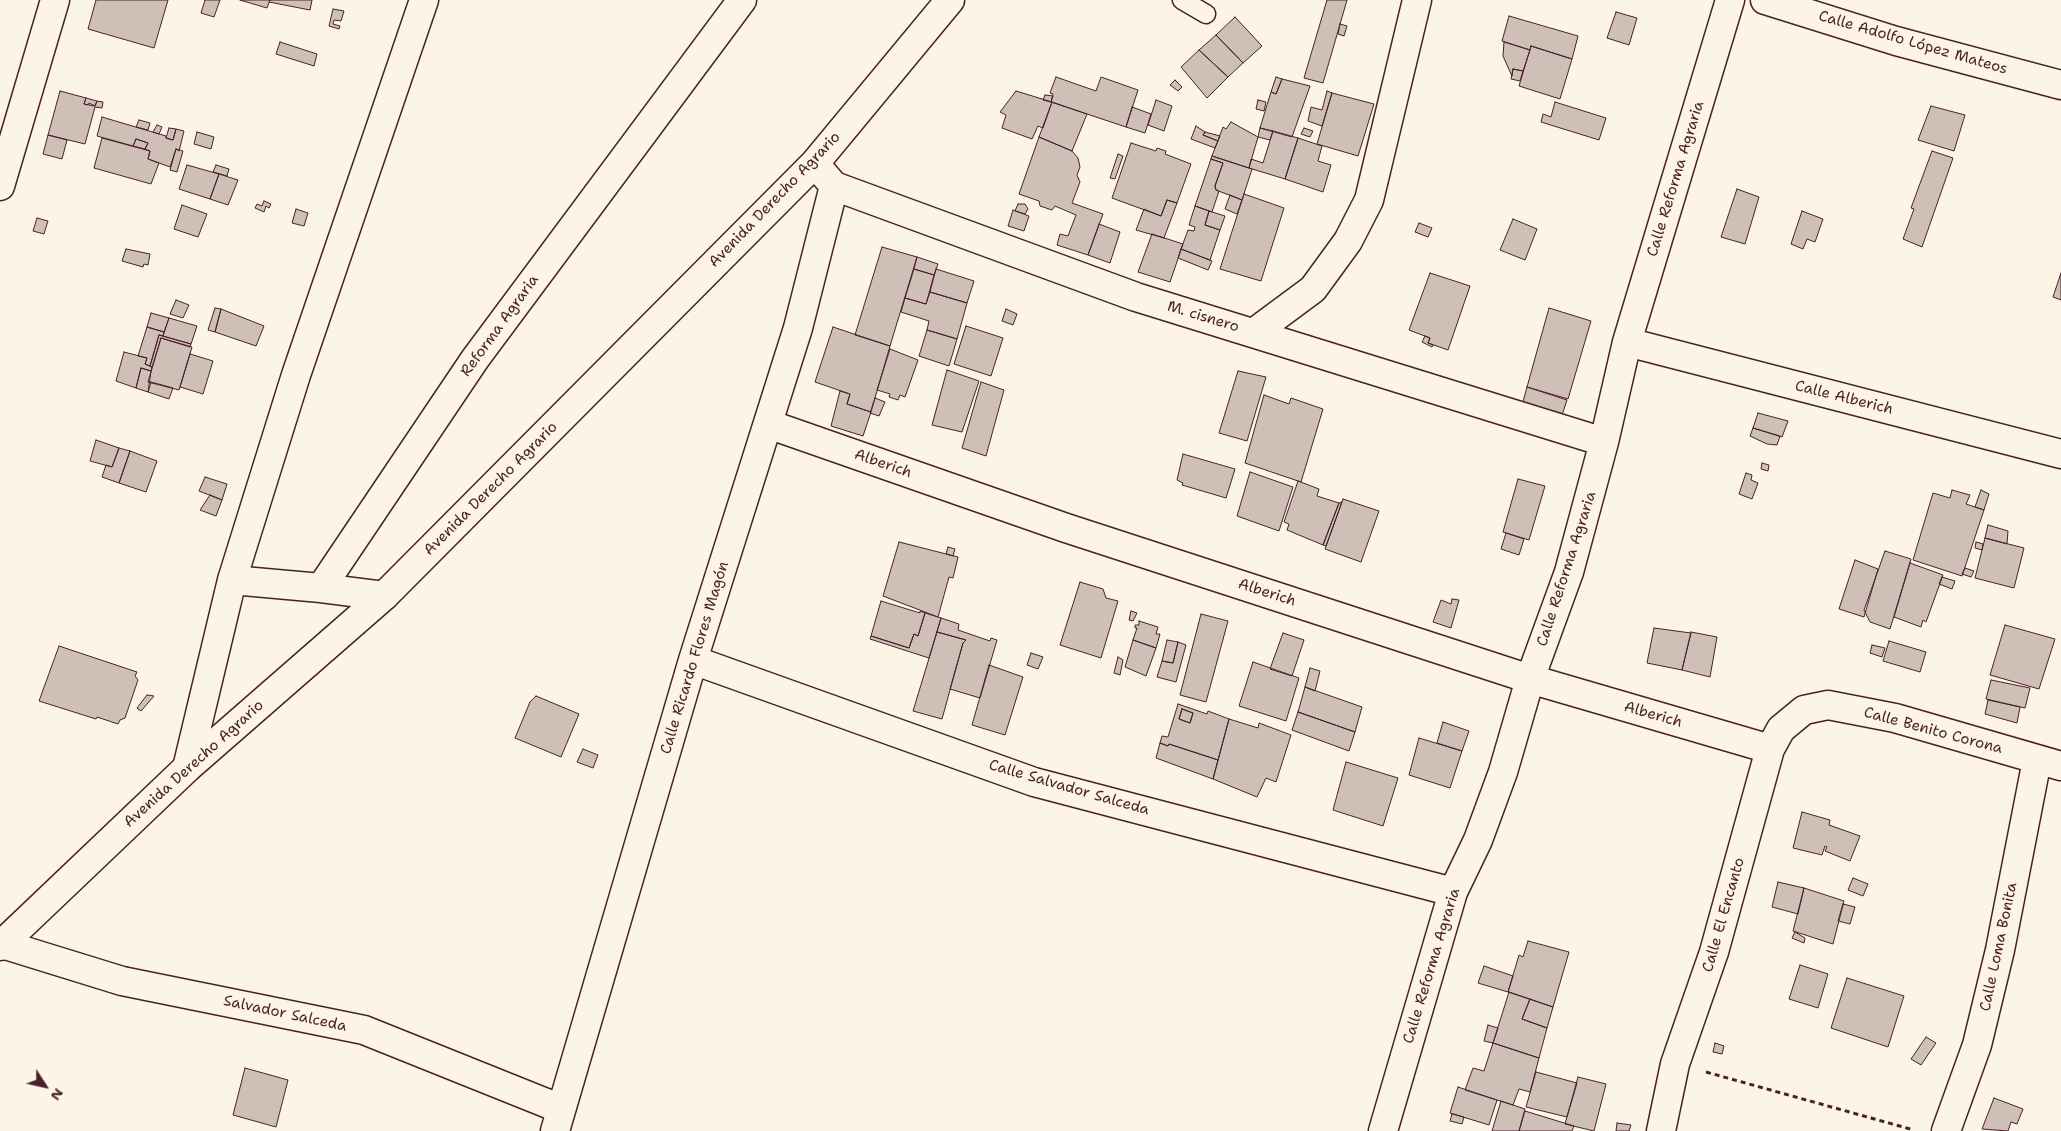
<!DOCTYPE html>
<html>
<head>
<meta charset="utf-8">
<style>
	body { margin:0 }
	#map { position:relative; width:2061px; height:1131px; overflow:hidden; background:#fcf5e5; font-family:"Shantell Sans",sans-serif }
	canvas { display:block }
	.north { position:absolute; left:20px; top:1061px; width:50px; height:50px; -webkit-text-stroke:4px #fcf5e5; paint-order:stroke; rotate:125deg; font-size:14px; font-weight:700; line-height:20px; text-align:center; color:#4a1f2b }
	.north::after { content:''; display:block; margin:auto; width:18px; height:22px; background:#4a1f2b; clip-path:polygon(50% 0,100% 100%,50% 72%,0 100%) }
</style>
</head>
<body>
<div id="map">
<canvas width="2061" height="1131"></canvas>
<div class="north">N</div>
</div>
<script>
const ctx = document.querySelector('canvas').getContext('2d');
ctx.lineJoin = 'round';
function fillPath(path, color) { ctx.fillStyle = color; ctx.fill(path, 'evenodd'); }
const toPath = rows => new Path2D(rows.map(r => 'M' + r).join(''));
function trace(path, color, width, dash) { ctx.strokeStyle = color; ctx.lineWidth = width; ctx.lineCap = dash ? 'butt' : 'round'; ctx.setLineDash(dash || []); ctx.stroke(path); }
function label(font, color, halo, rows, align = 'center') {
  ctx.font = font + ' "Shantell Sans",sans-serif'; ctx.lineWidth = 4.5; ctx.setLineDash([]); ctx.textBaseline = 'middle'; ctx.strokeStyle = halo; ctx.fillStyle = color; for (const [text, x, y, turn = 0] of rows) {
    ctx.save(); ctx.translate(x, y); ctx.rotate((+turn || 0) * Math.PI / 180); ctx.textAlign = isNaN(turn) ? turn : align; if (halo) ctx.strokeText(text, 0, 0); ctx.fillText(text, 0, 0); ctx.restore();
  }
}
const building = toPath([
	[96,0,168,0,154,48,88,29,96,0],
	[205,0,220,0,214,17,201,13,205,0],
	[240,0,270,0,267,8,240,0],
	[270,0,312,0,310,10,269,2,270,0],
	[1327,0,1347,0,1323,83,1304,78,1327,0],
	[333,9,344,11,341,21,334,20,333,24,340,26,339,29,329,26,333,9],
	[1616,12,1637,18,1629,45,1607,38,1616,12],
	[1509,16,1578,36,1572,59,1531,46,1530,50,1502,41,1509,16],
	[1235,17,1262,46,1243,63,1216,35,1235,17],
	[1340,24,1347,26,1344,36,1338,34,1340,24],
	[1216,35,1243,63,1228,77,1199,50,1216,35],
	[280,42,317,54,314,66,276,54,280,42],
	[1504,42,1530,50,1523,71,1513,69,1512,76,1503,56,1504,42],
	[1531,46,1572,59,1560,99,1519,86,1531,46],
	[1199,50,1228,77,1207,98,1181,67,1199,50],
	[1513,69,1523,71,1520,81,1511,79,1513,69],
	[1056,77,1096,91,1101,77,1138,90,1126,127,1051,102,1053,94,1050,93,1056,77],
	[1276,77,1282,79,1276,94,1271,92,1276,77],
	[1282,79,1310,86,1292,137,1260,128,1271,92,1276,94,1282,79],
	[1175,80,1182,87,1178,91,1170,85,1175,80],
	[60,91,86,98,84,104,88,105,89,103,95,106,97,101,103,102,102,108,95,107,85,144,48,135,60,91],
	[1016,91,1052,102,1043,128,1038,126,1032,139,1002,128,1006,115,1000,112,1016,91],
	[1327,91,1332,93,1322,126,1308,121,1311,107,1322,110,1327,91],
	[1332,93,1374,104,1358,156,1317,144,1332,93],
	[1045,95,1053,96,1051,102,1043,100,1045,95],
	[86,98,97,101,95,106,84,104,86,98],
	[1156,100,1172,106,1164,131,1148,125,1156,100],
	[1258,100,1266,102,1264,111,1256,109,1258,100],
	[1052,102,1087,114,1072,151,1039,137,1052,102],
	[1555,102,1606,118,1599,140,1541,122,1543,114,1551,117,1555,102],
	[1931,106,1965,115,1954,151,1918,140,1931,106],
	[1132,107,1151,114,1145,133,1126,127,1132,107],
	[102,117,166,136,166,138,173,140,176,129,184,131,179,151,176,149,170,167,148,159,150,151,145,149,148,143,136,139,133,146,97,136,102,117],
	[139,120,150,123,148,130,136,127,139,120],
	[1231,122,1258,137,1249,168,1212,156,1223,127,1226,129,1231,122],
	[157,125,162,127,159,134,153,132,157,125],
	[1196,126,1205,132,1203,135,1218,141,1215,148,1191,139,1196,126],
	[169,128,176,129,173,140,166,138,169,128],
	[1260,128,1273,131,1270,140,1258,137,1260,128],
	[1304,128,1313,131,1310,137,1301,134,1304,128],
	[1273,131,1298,138,1285,179,1249,168,1251,159,1263,163,1273,131],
	[197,132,214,137,211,149,194,144,197,132],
	[1205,132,1220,136,1218,141,1203,135,1205,132],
	[48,135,67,140,62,159,43,154,48,135],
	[1039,137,1072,151,1078,158,1080,167,1077,175,1080,182,1072,203,1103,214,1088,255,1057,245,1060,234,1068,236,1076,215,1055,206,1052,210,1040,206,1039,201,1019,194,1039,137],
	[102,138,150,151,148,159,159,163,151,184,94,168,102,138],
	[1298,138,1322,146,1318,161,1331,165,1323,192,1285,179,1298,138],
	[136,139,148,143,145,149,133,146,136,139],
	[1131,143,1156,151,1157,148,1166,151,1165,154,1191,164,1177,203,1167,200,1161,216,1112,198,1131,143],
	[176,149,183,151,177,172,170,170,176,149],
	[1932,151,1953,158,1922,247,1903,239,1914,209,1911,208,1932,151],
	[1118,154,1123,156,1115,179,1110,178,1118,154],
	[1212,156,1252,169,1242,200,1216,190,1215,186,1223,163,1211,159,1212,156],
	[1211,159,1223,163,1215,186,1216,190,1219,191,1212,212,1195,206,1211,159],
	[187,165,219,174,210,199,179,189,187,165],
	[216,165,229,169,227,176,213,172,216,165],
	[219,174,238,180,228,205,210,199,219,174],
	[1737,189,1759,197,1745,244,1721,237,1737,189],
	[1244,194,1284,208,1261,281,1220,269,1244,194],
	[1230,195,1242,200,1237,214,1225,209,1230,195],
	[1167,200,1177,203,1164,238,1136,230,1144,209,1161,216,1167,200],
	[264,201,271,204,269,208,266,206,264,212,255,208,257,204,262,206,264,201],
	[1018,204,1025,204,1028,209,1025,214,1015,211,1018,204],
	[182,205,207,214,198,237,174,229,182,205],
	[1195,206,1209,211,1205,225,1220,230,1210,260,1181,249,1188,230,1194,231,1195,227,1189,225,1195,206],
	[296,209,308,213,304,226,292,223,296,209],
	[1013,210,1029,216,1024,231,1008,226,1013,210],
	[1209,211,1225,216,1220,230,1205,225,1209,211],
	[1802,211,1823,219,1815,242,1807,239,1803,249,1791,244,1802,211],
	[37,218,48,221,44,234,33,231,37,218],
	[1513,219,1537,229,1525,260,1500,250,1513,219],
	[1419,223,1432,228,1428,237,1415,232,1419,223],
	[1099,224,1120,232,1110,263,1088,255,1099,224],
	[1152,234,1183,244,1170,282,1138,272,1152,234],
	[882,247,917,257,890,346,855,335,882,247],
	[126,249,150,254,148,265,144,264,143,267,122,261,126,249],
	[1181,249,1212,261,1208,270,1178,258,1181,249],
	[917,257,938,264,934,275,914,269,917,257],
	[914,269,934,275,926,304,905,298,914,269],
	[936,269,974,281,967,303,930,292,936,269],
	[1430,273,1470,286,1448,350,1428,343,1430,338,1409,330,1430,273],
	[2061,273,2061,300,2053,297,2061,273],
	[930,292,967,303,957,339,927,330,929,321,901,312,905,298,926,304,930,292],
	[176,300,189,305,183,318,170,314,176,300],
	[215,308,221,309,215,332,208,330,215,308],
	[1549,308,1591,321,1568,399,1527,387,1549,308],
	[221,309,264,326,256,346,215,332,221,309],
	[1006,309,1017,314,1013,325,1002,321,1006,309],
	[151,313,169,318,164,332,147,327,151,313],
	[169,318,197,326,191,344,163,336,169,318],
	[966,326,1003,338,991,376,954,364,966,326],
	[147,327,164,332,163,336,159,335,150,366,145,364,147,358,138,356,147,327],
	[833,327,890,346,871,412,847,404,850,394,815,382,833,327],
	[927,330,957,339,949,366,919,356,927,330],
	[159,335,191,344,190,347,161,338,152,367,150,366,159,335],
	[1425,336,1430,338,1428,343,1433,345,1432,347,1422,342,1425,336],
	[161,338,192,347,179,390,148,382,161,338],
	[890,349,918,360,905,397,900,395,898,400,889,397,890,394,877,390,890,349],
	[124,352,147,358,145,364,152,367,151,371,141,368,136,388,116,381,124,352],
	[190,354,213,361,203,394,180,387,190,354],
	[141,368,151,371,148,392,136,388,141,368],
	[947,370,979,381,962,432,932,425,947,370],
	[1238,371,1266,377,1247,441,1219,433,1238,371],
	[151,382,173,388,169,399,148,392,151,382],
	[981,382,1004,390,986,456,962,448,981,382],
	[1527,387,1567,400,1562,415,1523,402,1527,387],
	[840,391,850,394,847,404,871,412,863,436,831,426,840,391],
	[1264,395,1289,404,1291,398,1323,409,1301,482,1245,463,1264,395],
	[875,398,885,402,879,416,870,413,875,398],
	[1758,413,1788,421,1782,437,1753,428,1758,413],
	[1753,428,1780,436,1777,445,1767,444,1750,436,1753,428],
	[96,440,119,448,112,467,90,461,96,440],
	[119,448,130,451,119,483,102,477,106,465,112,467,119,448],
	[130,451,157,461,146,492,119,483,130,451],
	[1183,454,1235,469,1226,498,1182,485,1183,483,1177,480,1183,454],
	[1762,463,1769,465,1768,471,1761,469,1762,463],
	[1250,472,1293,487,1279,531,1237,516,1250,472],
	[1746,473,1752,475,1751,480,1758,483,1752,499,1739,494,1746,473],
	[205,477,227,484,222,500,199,491,205,477],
	[1518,479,1545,486,1529,540,1503,532,1518,479],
	[1298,481,1319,489,1317,496,1339,503,1323,545,1287,530,1289,524,1284,522,1298,481],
	[1952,490,1970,495,1966,504,1984,510,1962,576,1913,560,1933,493,1950,498,1952,490],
	[1981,490,1989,494,1984,510,1975,507,1981,490],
	[210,495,222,500,216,516,200,510,210,495],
	[1343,499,1379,511,1361,562,1325,549,1343,499],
	[1342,502,1326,546,1323,545,1339,503,1342,502],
	[1988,525,2008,531,2007,544,1985,538,1988,525],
	[1506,533,1524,539,1519,555,1501,549,1506,533],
	[1985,538,2024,548,2014,588,1975,578,1985,538],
	[899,542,958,557,953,578,949,577,938,617,883,596,899,542],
	[1976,542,1983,544,1982,550,1975,548,1976,542],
	[948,547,955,549,953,556,946,554,948,547],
	[1885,551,1911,559,1890,629,1870,622,1864,610,1885,551],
	[1855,560,1878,569,1864,617,1839,609,1855,560],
	[1910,563,1943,575,1926,622,1923,620,1921,627,1894,617,1910,563],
	[1965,568,1974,571,1971,577,1962,574,1965,568],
	[1942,577,1955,581,1952,589,1939,584,1942,577],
	[1080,582,1103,589,1106,598,1118,601,1101,658,1060,645,1080,582],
	[1452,599,1459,600,1451,628,1433,622,1441,600,1451,604,1452,599],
	[881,601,920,613,920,611,925,613,918,636,914,634,909,648,871,636,881,601],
	[1131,611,1137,613,1133,621,1129,620,1131,611],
	[925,613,941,618,929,658,870,639,871,636,909,648,914,634,918,636,925,613],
	[1201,614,1228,621,1206,702,1180,695,1201,614],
	[941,618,959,624,958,630,990,641,991,638,997,640,980,698,950,689,963,643,966,640,937,632,941,618],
	[1139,621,1158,627,1156,634,1160,634,1156,648,1133,640,1137,628,1135,628,1135,625,1139,625,1139,621],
	[2005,625,2055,639,2039,689,1990,675,2005,625],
	[1654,628,1691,633,1682,670,1647,663,1654,628],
	[937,632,966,640,963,643,942,719,913,711,937,632],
	[1691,632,1717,637,1710,677,1682,670,1691,632],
	[1283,633,1304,640,1292,676,1270,669,1283,633],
	[1133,640,1156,648,1146,676,1125,667,1133,640],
	[1167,640,1178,642,1173,663,1162,661,1167,640],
	[1889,641,1926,652,1920,672,1883,661,1889,641],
	[1178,642,1186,645,1176,682,1157,677,1162,661,1173,663,1178,642],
	[1872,645,1885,648,1882,657,1870,653,1872,645],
	[59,646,137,672,135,676,138,680,125,718,120,720,118,724,97,717,96,719,39,701,59,646],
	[1031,653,1043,657,1038,669,1027,665,1031,653],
	[1118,657,1123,660,1120,675,1114,673,1118,657],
	[1253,662,1299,678,1286,721,1239,706,1253,662],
	[989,665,1023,677,1005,735,972,725,989,665],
	[1310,668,1320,671,1315,691,1305,687,1310,668],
	[1991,680,2030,688,2025,708,1986,699,1991,680],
	[1305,687,1362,707,1355,732,1298,712,1305,687],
	[147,695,154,696,141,711,137,708,147,695],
	[536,696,579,714,561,757,515,738,530,702,536,696],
	[1988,700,2020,707,2017,723,1985,714,1988,700],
	[1178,704,1207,714,1208,711,1229,719,1218,760,1169,744,1168,746,1160,743,1162,736,1168,737,1178,704],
	[1182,709,1193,713,1190,723,1179,719,1182,709],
	[1182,709,1193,713,1190,723,1179,719,1182,709],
	[1298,712,1355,732,1349,751,1292,730,1298,712],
	[1229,719,1258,728,1259,723,1291,735,1276,782,1266,778,1257,797,1213,779,1229,719],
	[1443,722,1469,731,1462,751,1437,743,1443,722],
	[1419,738,1462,751,1450,788,1409,775,1419,738],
	[1160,743,1168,746,1169,744,1218,760,1213,779,1156,758,1160,743],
	[583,749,598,755,593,768,577,762,583,749],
	[1346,762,1398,778,1383,826,1333,810,1346,762],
	[1802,812,1830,820,1829,825,1860,836,1850,861,1825,851,1827,847,1825,846,1822,855,1793,848,1802,812],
	[1853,878,1868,884,1863,896,1848,890,1853,878],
	[1778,882,1804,888,1798,914,1772,907,1778,882],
	[1804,888,1844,901,1833,944,1793,931,1804,888],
	[1843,904,1855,907,1850,924,1838,921,1843,904],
	[1795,932,1805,938,1804,943,1792,938,1795,932],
	[1528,941,1569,952,1553,1007,1508,992,1519,955,1523,957,1528,941],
	[1800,965,1828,974,1818,1008,1789,999,1800,965],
	[1484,966,1513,976,1508,992,1478,983,1484,966],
	[1847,978,1904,996,1888,1047,1831,1028,1847,978],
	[1509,992,1530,999,1522,1019,1547,1028,1539,1058,1493,1043,1509,992],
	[1530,999,1553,1007,1547,1028,1522,1019,1530,999],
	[1488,1025,1498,1028,1493,1043,1484,1041,1488,1025],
	[1926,1037,1936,1043,1921,1065,1911,1059,1926,1037],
	[1493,1043,1539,1058,1530,1092,1519,1089,1513,1105,1465,1090,1473,1068,1484,1071,1493,1043],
	[1715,1043,1724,1046,1722,1054,1713,1052,1715,1043],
	[245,1068,288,1080,276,1127,233,1115,245,1068],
	[1536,1072,1577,1083,1567,1117,1526,1107,1536,1072],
	[1578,1077,1606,1084,1594,1131,1565,1124,1578,1077],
	[1458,1087,1497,1100,1489,1125,1450,1113,1458,1087],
	[1994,1098,2023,1109,2017,1124,2011,1122,2008,1131,1982,1129,1994,1098],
	[1501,1101,1525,1109,1519,1131,1492,1131,1501,1101],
	[1525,1111,1574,1126,1572,1131,1519,1131,1525,1111],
	[1452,1114,1464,1117,1462,1124,1450,1121,1452,1114],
	[1617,1123,1631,1125,1629,1131,1616,1131,1617,1123]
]);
const path = toPath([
	[1706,1072,1914,1130]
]);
const lane = toPath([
	[1182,0,1206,14]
]);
const street = toPath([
	[1765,0,1896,41,2061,85],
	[822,172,834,186,1136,297,1604,442],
	[0,186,55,0],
	[1255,332,1313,289,1348,241,1369,200,1417,0],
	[1627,342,2061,454],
	[768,424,1066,528,1530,679,1770,749],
	[232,580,321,588,475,359,742,0],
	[321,588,384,596],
	[693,660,1034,782,1453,892],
	[187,768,232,580,296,375,424,0],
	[2,944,122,981,364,1030,561,1109],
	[555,1131,693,660,798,328,834,186],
	[1383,1131,1453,892,1478,840,1503,772,1530,679,1569,572,1604,442,1627,342,1730,0],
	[1661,1131,1675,1064,1714,952,1770,749,1781,729,1804,710,1828,705,1895,718,2061,766],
	[1946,1131,1977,1045,2000,950,2037,760]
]);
const secondary = toPath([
	[0,946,187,768,384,596,815,163,950,0]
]);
const streetNames = [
	["Calle Adolfo López Mateos",1913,43,16],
	["Calle Reforma Agraria",1676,179,-73],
	["Avenida Derecho Agrario",775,200,-46],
	["M. cisnero",1203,317,17],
	["Reforma Agraria",500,326,-54],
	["Calle Alberich",1844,398,14],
	["Alberich",883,464,19],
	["Avenida Derecho Agrario",491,489,-45],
	["Calle Reforma Agraria",1567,569,-72],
	["Alberich",1267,593,18],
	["Calle Ricardo Flores Magón",695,658,-73],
	["Alberich",1653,715,16],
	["Calle Benito Corona",1933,731,15],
	["Avenida Derecho Agrario",194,764,-42],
	["Calle Salvador Salceda",1069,788,16],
	["Calle El Encanto",1724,915,-74],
	["Calle Loma Bonita",1999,947,-78],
	["Calle Reforma Agraria",1432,966,-73],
	["Salvador Salceda",285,1014,12]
];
fillPath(building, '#cfc0b7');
trace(building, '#4a1f2b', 1);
trace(lane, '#4a1f2b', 21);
trace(street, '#4a1f2b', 31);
trace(secondary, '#4a1f2b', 31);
trace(path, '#4a1f2b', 3, [5, 4]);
trace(lane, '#fcf5e5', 18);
trace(street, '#fcf5e5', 28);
trace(secondary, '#fcf5e5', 28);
label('15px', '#4a1f2b', '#fcf5e5', streetNames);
</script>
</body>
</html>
